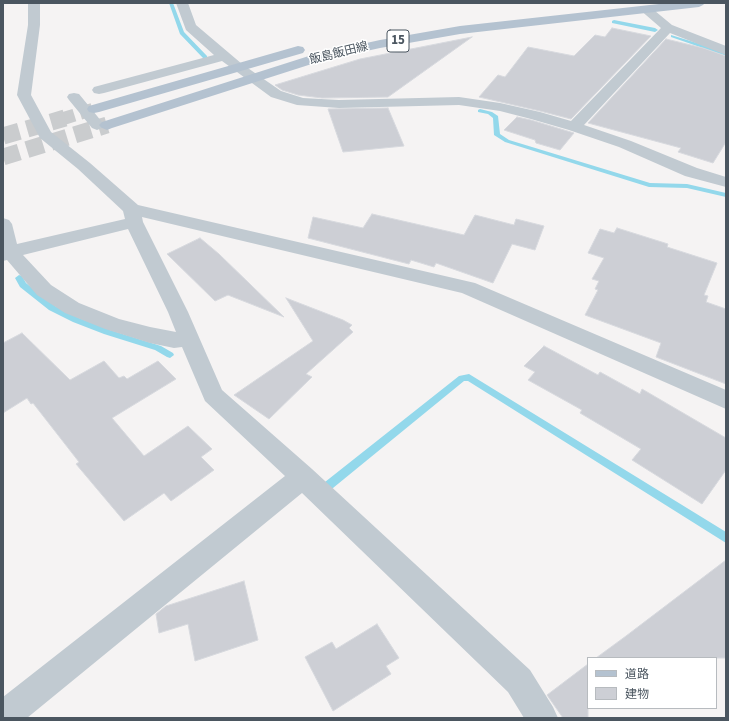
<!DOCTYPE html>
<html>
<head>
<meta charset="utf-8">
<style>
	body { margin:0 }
	#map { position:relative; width:729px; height:721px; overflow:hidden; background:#f5f3f3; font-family:"Source Sans 3","Noto Sans JP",sans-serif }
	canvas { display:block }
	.frame { position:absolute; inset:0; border:4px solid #4b5660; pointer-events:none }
	.legend { position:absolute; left:587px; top:657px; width:130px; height:52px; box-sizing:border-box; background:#fff; border:1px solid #b7bbbf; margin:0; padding:5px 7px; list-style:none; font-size:12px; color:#4b5660 }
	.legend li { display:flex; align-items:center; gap:8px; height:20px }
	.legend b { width:20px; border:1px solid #b7bbbf }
</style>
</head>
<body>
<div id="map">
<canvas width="729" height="721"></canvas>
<div class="frame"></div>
<ul class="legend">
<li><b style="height:5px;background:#b4c2d0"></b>道路</li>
<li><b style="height:11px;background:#cdcfd5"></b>建物</li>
</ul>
</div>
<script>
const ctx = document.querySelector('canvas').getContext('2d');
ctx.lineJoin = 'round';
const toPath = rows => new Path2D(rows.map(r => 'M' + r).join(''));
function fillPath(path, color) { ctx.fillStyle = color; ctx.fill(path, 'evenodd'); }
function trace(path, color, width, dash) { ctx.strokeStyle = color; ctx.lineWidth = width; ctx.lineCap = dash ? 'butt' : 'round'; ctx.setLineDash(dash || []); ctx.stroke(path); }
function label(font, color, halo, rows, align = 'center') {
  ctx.font = font + ' "Source Sans 3","Noto Sans JP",sans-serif'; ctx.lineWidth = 3; ctx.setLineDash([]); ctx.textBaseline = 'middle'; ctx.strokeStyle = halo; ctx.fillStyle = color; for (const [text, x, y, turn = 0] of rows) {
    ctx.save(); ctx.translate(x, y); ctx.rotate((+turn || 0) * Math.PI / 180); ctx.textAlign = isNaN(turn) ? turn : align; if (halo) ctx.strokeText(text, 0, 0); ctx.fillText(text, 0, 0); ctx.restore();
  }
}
const stream = toPath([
	[169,3,173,3,184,32,207,56,207,58,203,58,180,34,169,3],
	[614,20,655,28,658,30,655,32,612,23,612,21,614,20],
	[671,35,726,52,726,56,671,37,671,35],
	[480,109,492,112,498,116,500,134,509,140,650,183,687,184,726,193,726,197,687,188,649,187,505,142,494,135,493,118,488,114,478,112,478,110,480,109],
	[19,275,22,276,26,283,55,306,79,318,110,330,161,346,173,353,174,355,170,358,167,357,155,350,104,334,73,322,49,310,20,287,15,278,19,275],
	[469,374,726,532,726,543,468,381,464,381,333,488,329,490,325,488,324,485,325,482,459,376,469,374]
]);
const building = toPath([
	[612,28,651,36,571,119,540,111,479,97,498,75,505,77,528,47,574,56,595,35,605,37,612,28],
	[472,37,388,97,322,98,298,95,282,90,275,85,360,59,472,37],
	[666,39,703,48,726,56,726,142,713,163,678,152,681,148,588,123,666,39],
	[388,108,404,146,343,152,328,109,388,108],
	[517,117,531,120,574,133,560,150,536,143,535,140,504,130,517,117],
	[372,214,464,235,475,215,514,225,516,219,544,226,535,250,512,244,493,283,436,263,434,267,411,260,409,264,308,238,313,217,363,228,372,214],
	[617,228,668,244,667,247,717,263,704,295,708,296,706,302,726,309,726,384,656,357,661,343,585,315,598,290,595,289,599,281,592,279,604,258,588,253,600,229,614,233,617,228],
	[200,238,219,254,284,317,228,295,215,301,167,254,200,238],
	[286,298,343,320,352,325,349,328,353,332,306,374,312,377,269,419,234,395,313,341,286,298],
	[22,333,70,380,104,361,119,378,124,376,127,379,158,361,176,379,112,418,144,456,188,426,212,449,201,457,214,470,171,501,164,493,124,521,76,464,79,462,33,403,31,404,27,398,3,413,3,343,22,333],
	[544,346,598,375,600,372,640,394,642,389,726,438,726,470,702,504,632,460,641,449,580,413,582,410,528,380,535,372,524,366,544,346],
	[726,560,726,658,596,658,626,636,726,560],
	[244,581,258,640,195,661,188,624,159,633,156,614,166,606,244,581],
	[377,624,399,658,386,666,391,674,333,711,305,657,332,642,336,649,377,624],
	[588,664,588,718,563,718,547,695,588,664]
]);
const majorTunnelFar1 = toPath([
	[62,119,94,109]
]);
const majorTunnel = toPath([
	[3,136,65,118],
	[3,157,107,125]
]);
const minor = toPath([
	[28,3,40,3,40,25,31,95,51,132,90,163,138,205,475,283,726,390,726,409,462,293,142,217,143,222,188,312,222,390,312,469,530,670,553,707,558,718,524,718,508,692,302,493,27,718,3,718,3,697,285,476,205,401,182,347,174,348,150,343,105,329,65,313,37,295,7,260,3,261,3,218,9,220,12,224,17,244,125,219,123,211,78,169,40,138,17,95,28,25,28,3],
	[128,229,168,312,176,332,150,327,119,319,79,303,51,285,23,255,128,229],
	[176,3,188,3,196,25,242,64,281,91,303,98,339,100,459,97,500,103,540,112,571,121,661,28,639,9,641,6,649,6,672,25,726,46,726,55,670,33,584,125,631,141,697,168,726,177,726,187,685,176,619,147,569,130,531,119,500,111,459,105,339,108,297,105,271,97,222,61,104,93,99,94,94,93,92,90,94,87,214,55,186,30,176,3],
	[74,93,79,94,102,122,105,125,102,128,97,130,92,128,69,100,67,97,69,94,74,93]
]);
const major = toPath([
	[668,3,705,3,703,5,699,7,460,34,380,48,321,61,112,128,107,130,102,128,99,125,102,122,312,55,380,40,460,26,668,3],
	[298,46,303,47,305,50,303,53,99,112,94,113,89,112,87,109,89,106,298,46]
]);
const farStreetnames = [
	["飯島飯田線",339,54,-14]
];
const shields = [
	[398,41,22]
];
const shieldNames = [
	["15",398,41]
];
fillPath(stream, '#93d8eb');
fillPath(building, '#cdcfd5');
trace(building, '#d7d9de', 1);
trace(majorTunnelFar1, '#caccce', 13, [13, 6]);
trace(majorTunnel, '#caccce', 17, [17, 8]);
fillPath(minor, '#c1cad1');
fillPath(major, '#b4c2d0');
label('12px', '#4b5660', '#fff', farStreetnames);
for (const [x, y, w] of shields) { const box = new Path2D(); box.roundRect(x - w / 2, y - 11, w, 22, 3); ctx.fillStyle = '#fff'; ctx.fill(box); trace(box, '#4b5660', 1); }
label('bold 13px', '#4b5660', null, shieldNames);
</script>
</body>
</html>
